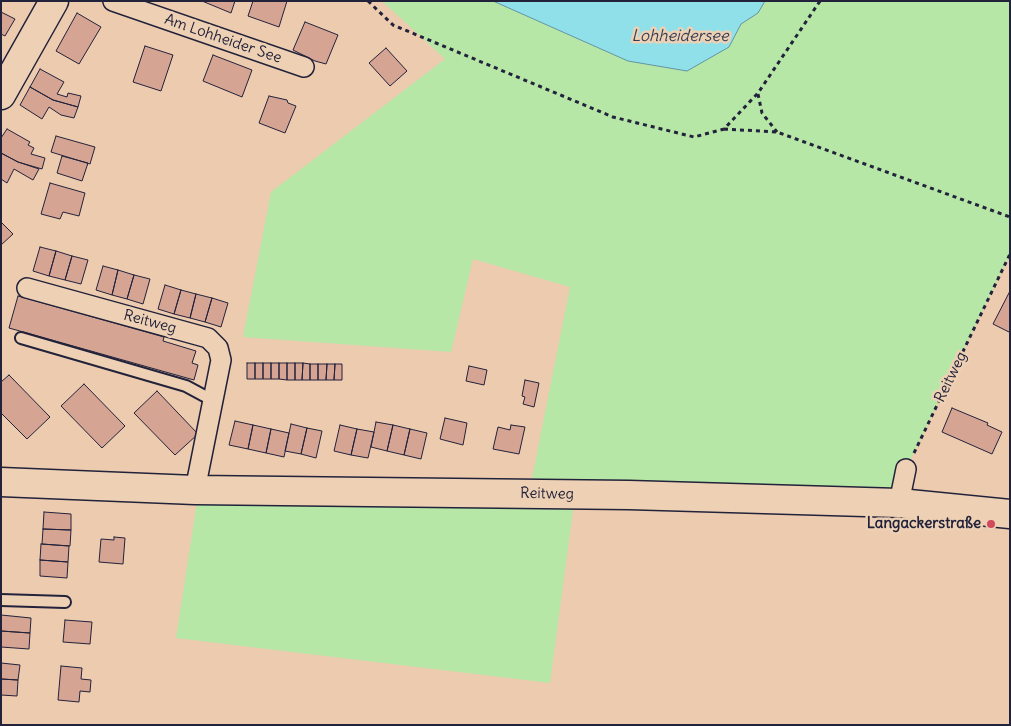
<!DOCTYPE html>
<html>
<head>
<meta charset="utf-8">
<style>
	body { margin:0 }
	#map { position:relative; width:1011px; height:726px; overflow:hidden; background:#edcbaf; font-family:Delius,sans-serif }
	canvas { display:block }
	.frame { position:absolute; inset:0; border:2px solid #22223b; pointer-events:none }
</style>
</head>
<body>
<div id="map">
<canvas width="1011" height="726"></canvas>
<div class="frame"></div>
</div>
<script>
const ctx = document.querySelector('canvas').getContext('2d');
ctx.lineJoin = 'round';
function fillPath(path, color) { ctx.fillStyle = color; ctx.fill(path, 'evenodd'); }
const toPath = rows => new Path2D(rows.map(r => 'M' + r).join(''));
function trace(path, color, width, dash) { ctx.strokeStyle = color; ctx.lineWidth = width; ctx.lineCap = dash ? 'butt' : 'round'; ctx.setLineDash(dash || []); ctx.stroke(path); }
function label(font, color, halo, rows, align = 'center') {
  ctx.font = font + ' Delius,sans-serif'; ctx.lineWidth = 5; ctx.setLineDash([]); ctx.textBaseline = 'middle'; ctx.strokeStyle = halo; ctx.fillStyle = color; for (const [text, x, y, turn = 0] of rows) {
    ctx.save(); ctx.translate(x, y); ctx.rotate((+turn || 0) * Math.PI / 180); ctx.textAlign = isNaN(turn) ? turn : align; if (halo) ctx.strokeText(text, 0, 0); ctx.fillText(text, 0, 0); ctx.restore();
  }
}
const green = toPath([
	[382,1,493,1,503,6,729,47,741,24,758,13,765,1,1010,1,1010,254,906,469,899,503,575,495,550,683,176,638,199,489,529,493,570,287,473,259,451,352,243,337,271,192,445,59]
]);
const water = toPath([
	[493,1,765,1,758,13,741,24,729,47,687,71,628,61,493,1]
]);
const building = toPath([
	[202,1,235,1,231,13,202,1],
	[253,1,287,1,279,27,248,16,253,1],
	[1,12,15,19,5,36,1,34,1,12],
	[77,13,101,27,79,64,56,51,77,13],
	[305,22,338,35,326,64,315,61,293,50,305,22],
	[145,46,173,55,161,91,133,82,145,46],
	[386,48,407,71,390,86,369,63,386,48],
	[213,55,252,70,242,97,203,81,213,55],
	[40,69,64,82,57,94,67,97,68,93,81,96,78,107,53,100,30,87,40,69],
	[30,87,53,100,78,107,74,118,61,115,49,107,42,119,20,105,30,87],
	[269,96,287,100,288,103,296,106,285,133,259,123,269,96],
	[7,129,30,142,28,145,34,148,31,154,45,158,42,169,18,162,1,153,1,138,7,129],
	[56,136,95,147,90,164,51,152,56,136],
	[1,153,18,162,39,169,33,180,14,169,7,183,1,179,1,153],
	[62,156,88,163,82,181,57,173,62,156],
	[50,183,85,193,79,216,63,212,60,219,41,214,50,183],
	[1,222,13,234,1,245,1,222],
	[40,247,56,251,49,276,33,271,40,247],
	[56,251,72,256,65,280,49,276,56,251],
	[72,256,88,260,81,284,65,280,72,256],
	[103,266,118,270,112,295,96,290,103,266],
	[118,270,134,275,127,299,112,295,118,270],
	[134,275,150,279,143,304,127,299,134,275],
	[165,285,181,290,174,314,158,309,165,285],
	[181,290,196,294,190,318,174,314,181,290],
	[1010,291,1010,332,1009,332,993,324,1010,291],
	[196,294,212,298,205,322,190,318,196,294],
	[18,296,164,337,163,341,196,351,192,363,198,365,194,380,9,328,18,296],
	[212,298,228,303,221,327,205,322,212,298],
	[247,363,255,363,255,379,247,379,247,363],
	[255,363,263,363,263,379,255,379,255,363],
	[263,363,271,363,271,379,263,379,263,363],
	[271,363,279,363,279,379,271,379,271,363],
	[279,363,287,363,287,380,279,379,279,363],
	[287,363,295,363,295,380,287,380,287,363],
	[295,363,303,363,302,380,295,380,295,363],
	[303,363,310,364,310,380,302,380,303,363],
	[310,364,318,364,318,380,310,380,310,364],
	[318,364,327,364,326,380,318,380,318,364],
	[327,364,335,364,334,380,326,380,327,364],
	[335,364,342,364,342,380,334,380,335,364],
	[469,366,487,370,484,385,466,381,469,366],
	[9,375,50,417,27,439,1,413,1,382,9,375],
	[525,380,539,383,534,407,523,404,525,397,522,396,525,380],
	[84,384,125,426,102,448,61,406,84,384],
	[157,391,198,434,175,455,134,413,157,391],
	[952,408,988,423,987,425,1002,432,992,454,942,432,952,408],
	[445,418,467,423,463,445,440,439,445,418],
	[235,421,253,425,248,449,229,445,235,421],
	[376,422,393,425,387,451,371,447,376,422],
	[291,424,307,428,301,454,285,451,291,424],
	[253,425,271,429,266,453,248,449,253,425],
	[340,425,357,429,351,455,334,451,340,425],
	[393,425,410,429,404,455,387,451,393,425],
	[511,425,525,427,519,454,493,449,498,427,510,430,511,425],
	[307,428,322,431,316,458,301,454,307,428],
	[271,429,289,433,284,457,266,453,271,429],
	[357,429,374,432,368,458,351,455,357,429],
	[410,429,427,433,421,459,404,455,410,429],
	[44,512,71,514,71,530,43,529,44,512],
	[43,529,71,530,70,546,42,544,43,529],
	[114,537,125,538,123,564,99,562,101,539,114,540,114,537],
	[41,544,69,546,68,562,40,560,41,544],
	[40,560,68,562,67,578,40,576,40,560],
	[1,615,31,618,30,633,1,631,1,615],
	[65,620,92,622,90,644,63,642,65,620],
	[1,631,30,633,29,649,1,647,1,631],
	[1,663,20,665,18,680,1,679,1,663],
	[61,666,82,668,81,679,91,680,90,692,80,691,79,702,58,700,61,666],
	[1,679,18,680,17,696,1,695,1,679]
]);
const path = toPath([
	[368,1,393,25,613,117,694,137,724,129,758,93,820,1],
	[758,94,762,113,777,132],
	[724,129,777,132,1010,217],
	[914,453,1010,254]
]);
const lane = toPath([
	[21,338,186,386,212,400],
	[1,600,65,602]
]);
const street = toPath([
	[113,1,304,67],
	[27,288,208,338,218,348,221,360,195,490],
	[899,503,906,469]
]);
const secondary = toPath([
	[1,95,54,1],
	[1,482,195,490,629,495,899,503,1010,514]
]);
const markers = [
	[991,524,5,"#d1495b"]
];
const streetNames = [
	["Am Lohheider See",223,39,19],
	["Reitweg",150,322,15],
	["Reitweg",951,377,-64],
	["Reitweg",547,494,1]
];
const poiNames = [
	["Langackerstraße",981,524]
];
const waterNames = [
	["Lohheidersee",680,36]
];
fillPath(green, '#b6e7a7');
fillPath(water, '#90e0ea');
trace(water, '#6494a4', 1);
fillPath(building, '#d5a493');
trace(building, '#22223b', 1);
trace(lane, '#22223b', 14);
trace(street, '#22223b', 22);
trace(secondary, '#22223b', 31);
trace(path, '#22223b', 3, [4, 4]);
trace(lane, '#eed1b4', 10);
trace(street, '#eed1b4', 19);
trace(secondary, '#eed1b4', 28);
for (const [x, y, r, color] of markers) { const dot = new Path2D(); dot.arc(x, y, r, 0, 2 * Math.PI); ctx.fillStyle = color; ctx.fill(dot); trace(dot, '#eed1b4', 2); }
label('15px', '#22223b', '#eed1b4', streetNames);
label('bold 15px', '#22223b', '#eed1b4', poiNames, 'right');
label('italic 16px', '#323e55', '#eed1b4', waterNames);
</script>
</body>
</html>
